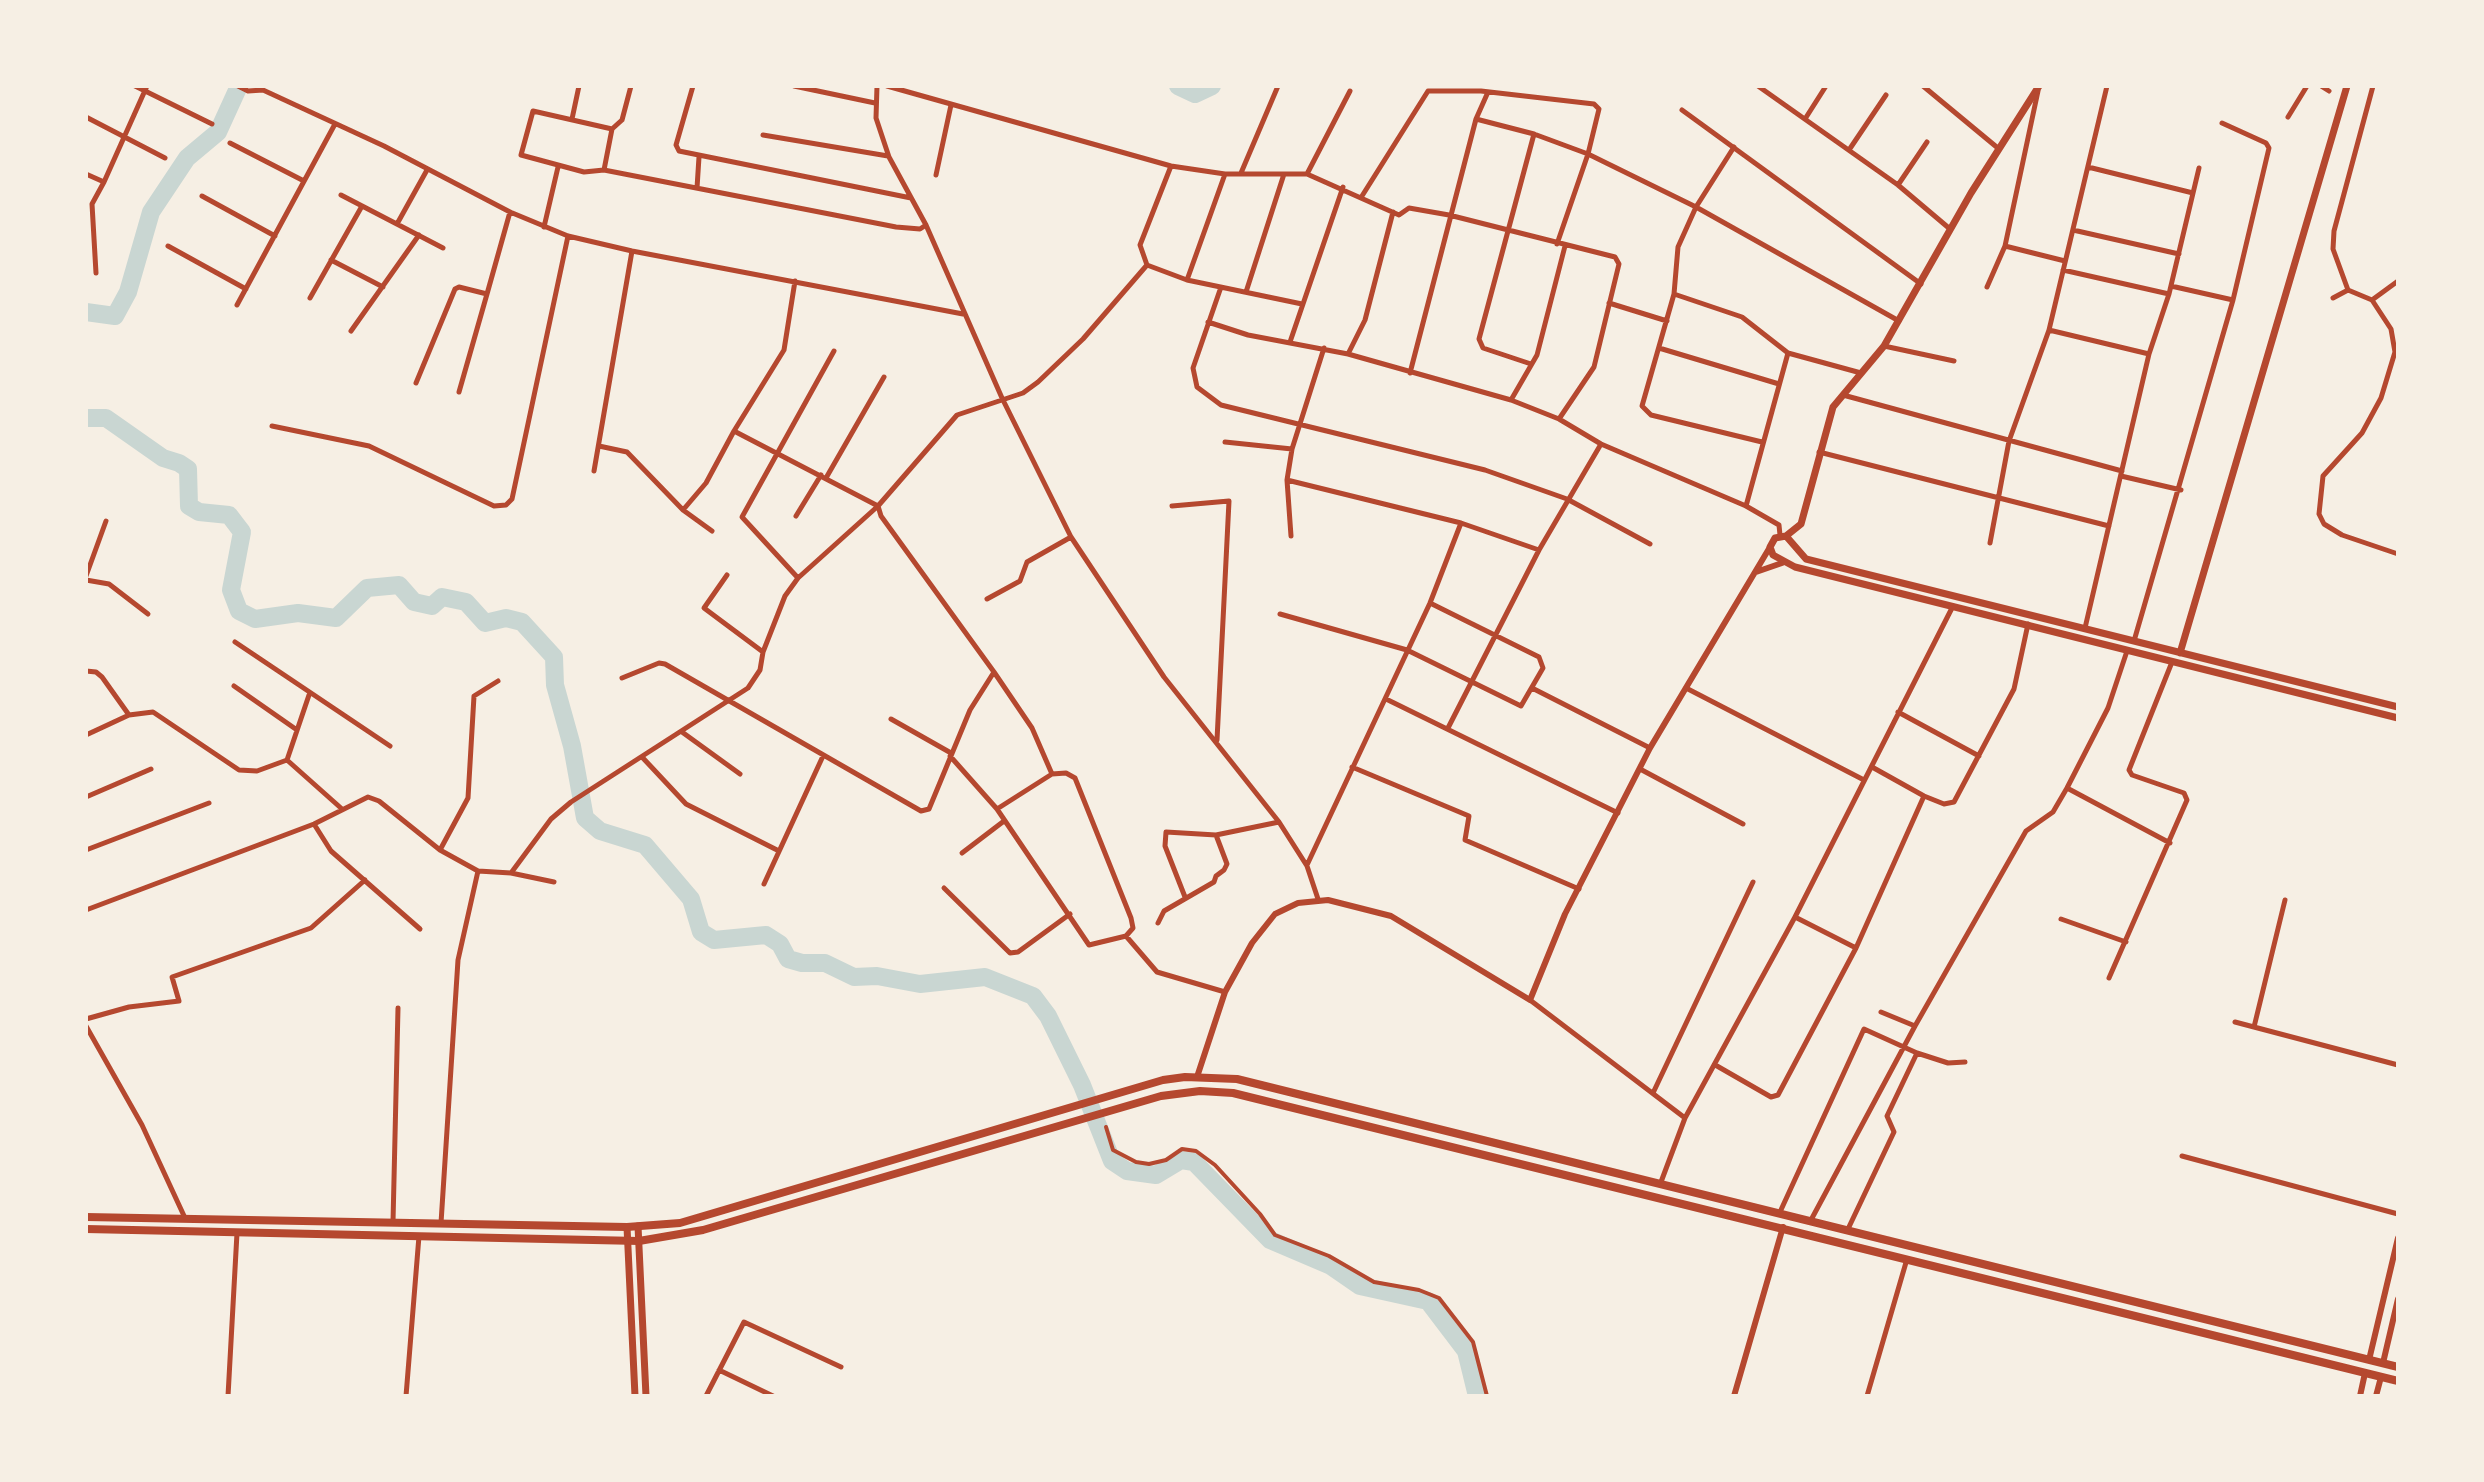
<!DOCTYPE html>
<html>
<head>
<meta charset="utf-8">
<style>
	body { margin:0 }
	#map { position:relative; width:2484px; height:1482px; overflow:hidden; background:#f6efe4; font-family:Raleway,sans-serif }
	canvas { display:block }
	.frame { position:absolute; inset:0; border:88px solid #f6efe4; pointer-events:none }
</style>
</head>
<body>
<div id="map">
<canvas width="2484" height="1482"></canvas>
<div class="frame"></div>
</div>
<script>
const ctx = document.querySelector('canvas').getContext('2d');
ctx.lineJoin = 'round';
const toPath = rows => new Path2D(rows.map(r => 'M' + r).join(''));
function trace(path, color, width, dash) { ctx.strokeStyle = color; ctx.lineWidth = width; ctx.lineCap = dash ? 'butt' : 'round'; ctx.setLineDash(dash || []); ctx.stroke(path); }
const river = toPath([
	[1178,86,1195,94,1212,86],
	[86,312,115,316,128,292,151,212,187,158,218,132,239,86],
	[86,418,106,418,163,458,179,463,188,469,189,506,199,512,229,515,242,532,231,590,239,611,255,619,298,613,336,618,367,588,399,585,414,602,432,606,442,597,466,602,485,623,506,618,522,622,554,657,555,685,572,746,585,818,600,831,645,845,691,899,701,932,714,940,766,935,780,944,788,959,802,963,825,963,854,977,877,976,920,984,985,977,1033,996,1048,1016,1082,1085,1112,1161,1127,1171,1156,1175,1181,1160,1194,1162,1270,1240,1331,1266,1360,1286,1428,1301,1466,1351,1477,1396]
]);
const pedestrian = toPath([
	[1106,1127,1113,1150,1136,1162,1149,1164,1166,1160,1182,1149,1196,1151,1215,1165,1260,1214,1275,1235,1329,1256,1374,1282,1419,1290,1439,1298,1473,1342,1487,1396]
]);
const minor = toPath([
	[135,86,212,124],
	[238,86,248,91,263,90,384,146,510,212,568,236,632,251,963,314],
	[693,86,676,145,679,151,911,198],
	[794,86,875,103],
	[877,86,876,118,889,157,926,225,1002,398,1071,537,1164,677,1279,822,1307,866,1318,899],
	[887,86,1171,166,1225,174,1307,174,1399,215,1409,208,1449,215,1615,257,1619,264,1594,367,1559,419],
	[1758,86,1898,185,1950,229],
	[1923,86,1999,149],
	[2321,86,2329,91],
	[1682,110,1921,284],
	[86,117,165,158],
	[2288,117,2307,86],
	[572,119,579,86],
	[1476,119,1534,134,1588,154,1696,207,1899,321],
	[1805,119,1826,86],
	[612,129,533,111,521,155,584,172,604,170,896,227,920,229,926,225],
	[763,135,888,156],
	[230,143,304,181],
	[1734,147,1696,207,1678,247,1674,294,1642,406,1651,415,1762,442],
	[1849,150,1886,95],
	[2088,167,2193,193],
	[604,170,612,129,622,120,631,86],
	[1241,173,1278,86],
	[86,174,104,182,92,204,96,273],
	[1307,174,1350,91],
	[936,175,951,105],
	[104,182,147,86],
	[1898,185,1927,142],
	[697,188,699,157],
	[341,195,443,248],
	[202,196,275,236],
	[1362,196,1428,91,1481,91,1594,104,1599,109,1588,154,1557,244],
	[397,224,427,170],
	[544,227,558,167],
	[2073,230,2179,254],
	[168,246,246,289],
	[2005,246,2065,261],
	[331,260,383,287],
	[1147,265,1187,280,1302,304],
	[1147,265,1140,245,1171,166],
	[2063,270,2169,294],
	[1187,280,1225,174],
	[795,281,784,350,734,431,878,506,881,516,994,672,1032,728,1052,774,997,809],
	[2171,286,2233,300],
	[1221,287,1193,368,1197,387,1221,405,1485,470,1567,499,1650,544],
	[1987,287,2005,246,2038,91],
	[2348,290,2333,249,2334,231,2373,86],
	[1246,292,1284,174],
	[1674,294,1742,317,1788,353,1861,373],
	[310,298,362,206],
	[2333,298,2348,290,2372,300,2391,329,2395,352,2381,398,2362,433,2323,476,2319,514,2324,524,2342,535,2398,554],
	[2372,300,2398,281],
	[1609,303,1667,321],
	[237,305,335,124],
	[1208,322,1248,335,1348,354,1511,400,1559,419,1601,444,1746,506,1779,525,1780,535],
	[2049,330,2149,354],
	[351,331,419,235],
	[1290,342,1343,187],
	[1884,346,1954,361],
	[1659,348,1779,384],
	[1348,354,1365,320,1393,212],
	[1531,364,1483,348,1479,339,1534,134],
	[1410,373,1476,119,1488,92],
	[416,383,455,289,459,287,487,294,510,212],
	[459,392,487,294],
	[1843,395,2122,471],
	[1511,400,1537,355,1565,246],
	[272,426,369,446,494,506,506,505,512,499,568,236],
	[1225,442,1292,449],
	[599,446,627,452,683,510,712,531],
	[1819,452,2109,526],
	[594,471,632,251],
	[2121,476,2181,490],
	[826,478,884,377],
	[1287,480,1291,536],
	[1172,506,1229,501,1217,740],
	[1746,506,1788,353],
	[683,510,706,483,734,431],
	[796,516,821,475],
	[1461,523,1539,550],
	[1990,543,2009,441,2049,330,2107,86],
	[727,575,704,608,763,652],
	[86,576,106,521],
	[798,578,742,517,834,351],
	[86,580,109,584,148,614],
	[987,599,1020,581,1027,562,1071,537],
	[1280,614,1407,650,1521,706,1543,668,1539,657,1430,603],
	[2085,628,2149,354,2169,294,2199,168],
	[2134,641,2233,300,2269,148,2266,143,2222,123],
	[235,642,390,746],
	[86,671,96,672,102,677,129,715,153,712,239,770,257,771,287,760,342,809],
	[622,678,659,663,665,664,921,811,929,809,970,710,994,672],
	[234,686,297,730],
	[1532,688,1650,748],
	[1686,688,1864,780],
	[1386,699,1618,813],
	[1898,712,1979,756],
	[891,719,951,753],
	[1448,728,1539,550,1601,444],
	[682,732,740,774],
	[86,735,129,715],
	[950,756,997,809,1089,945,1126,936,1157,972,1225,992],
	[642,757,686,804,779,851],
	[287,760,309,695],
	[1352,767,1469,816,1465,840,1579,889],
	[1872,767,1924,796,1944,804,1954,802,2014,689,2028,624],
	[1640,769,1743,824],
	[1052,774,1066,773,1075,778,1131,918,1133,928,1126,936],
	[2067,788,2170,843],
	[86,797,151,769],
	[314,824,331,851,420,929],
	[86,850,209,803],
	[440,850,468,798,474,696,498,681],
	[962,853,1004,821],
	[1307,865,1430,603,1461,523,1287,480,1292,449,1324,348],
	[511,873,554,882],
	[764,884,823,756],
	[944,888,1010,953,1018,952,1070,914],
	[1185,897,1165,846,1166,832,1216,835,1279,822],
	[86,910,314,824,368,797,379,801,440,850,478,871,511,873,551,819,571,802,748,688,760,670,763,652,785,596,798,578,878,506,957,415,1023,393,1038,382,1083,339,1147,265],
	[1795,917,1856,948],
	[2061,919,2126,942],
	[1158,923,1164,911,1214,882,1216,876,1224,870,1227,864,1216,835],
	[2109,978,2187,800,2184,793,2132,775,2129,770,2172,662],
	[1530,1000,1685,1118],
	[1881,1012,1915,1026],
	[86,1019,129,1007,179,1001,172,977,311,928,365,880],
	[2235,1022,2398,1065],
	[86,1026,142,1125,185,1218],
	[2254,1027,2285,900],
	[1917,1053,1948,1063,1965,1062],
	[1717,1066,1771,1097,1778,1095,1856,948,1924,796],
	[1653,1093,1753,882],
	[2182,1156,2398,1214],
	[1661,1182,1685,1118,1795,917,1953,606],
	[1780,1212,1864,1029,1917,1053,1887,1116,1894,1132,1848,1229],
	[1811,1220,1915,1026,2026,831,2053,812,2067,788,2108,708,2127,651],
	[393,1222,398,1008],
	[441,1223,458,960,478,871],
	[719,1370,773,1396],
	[228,1396,237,1233],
	[406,1396,419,1236],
	[706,1396,744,1322,841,1367],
	[1867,1396,1907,1259]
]);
const tertiary = toPath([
	[1756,572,1782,563],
	[1197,1077,1225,992,1252,943,1275,914,1298,903,1328,900,1391,916,1530,1000,1565,914,1650,748,1770,547],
	[2369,1360,2398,1238],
	[2383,1363,2398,1299],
	[1734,1396,1783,1227],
	[2360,1396,2365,1373],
	[2376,1396,2381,1377]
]);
const secondary = toPath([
	[2039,86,1971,193,1884,346,1833,407,1801,524,1786,536,1775,538,1770,547,1773,555,1795,567,2398,718],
	[1786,536,1806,559,2398,707],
	[2180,653,2347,86],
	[638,1226,646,1396],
	[627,1227,635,1396]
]);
const trunk = toPath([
	[86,1217,627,1227,680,1223,1163,1080,1185,1077,1237,1079,2398,1367],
	[86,1229,639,1241,703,1230,1161,1096,1200,1091,1233,1093,2398,1381]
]);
trace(river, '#c9d6d2', 18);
trace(pedestrian, '#b5482f', 4);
trace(minor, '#b5482f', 5);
trace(tertiary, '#b5482f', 6);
trace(secondary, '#b5482f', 7);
trace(trunk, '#b5482f', 8);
</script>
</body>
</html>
